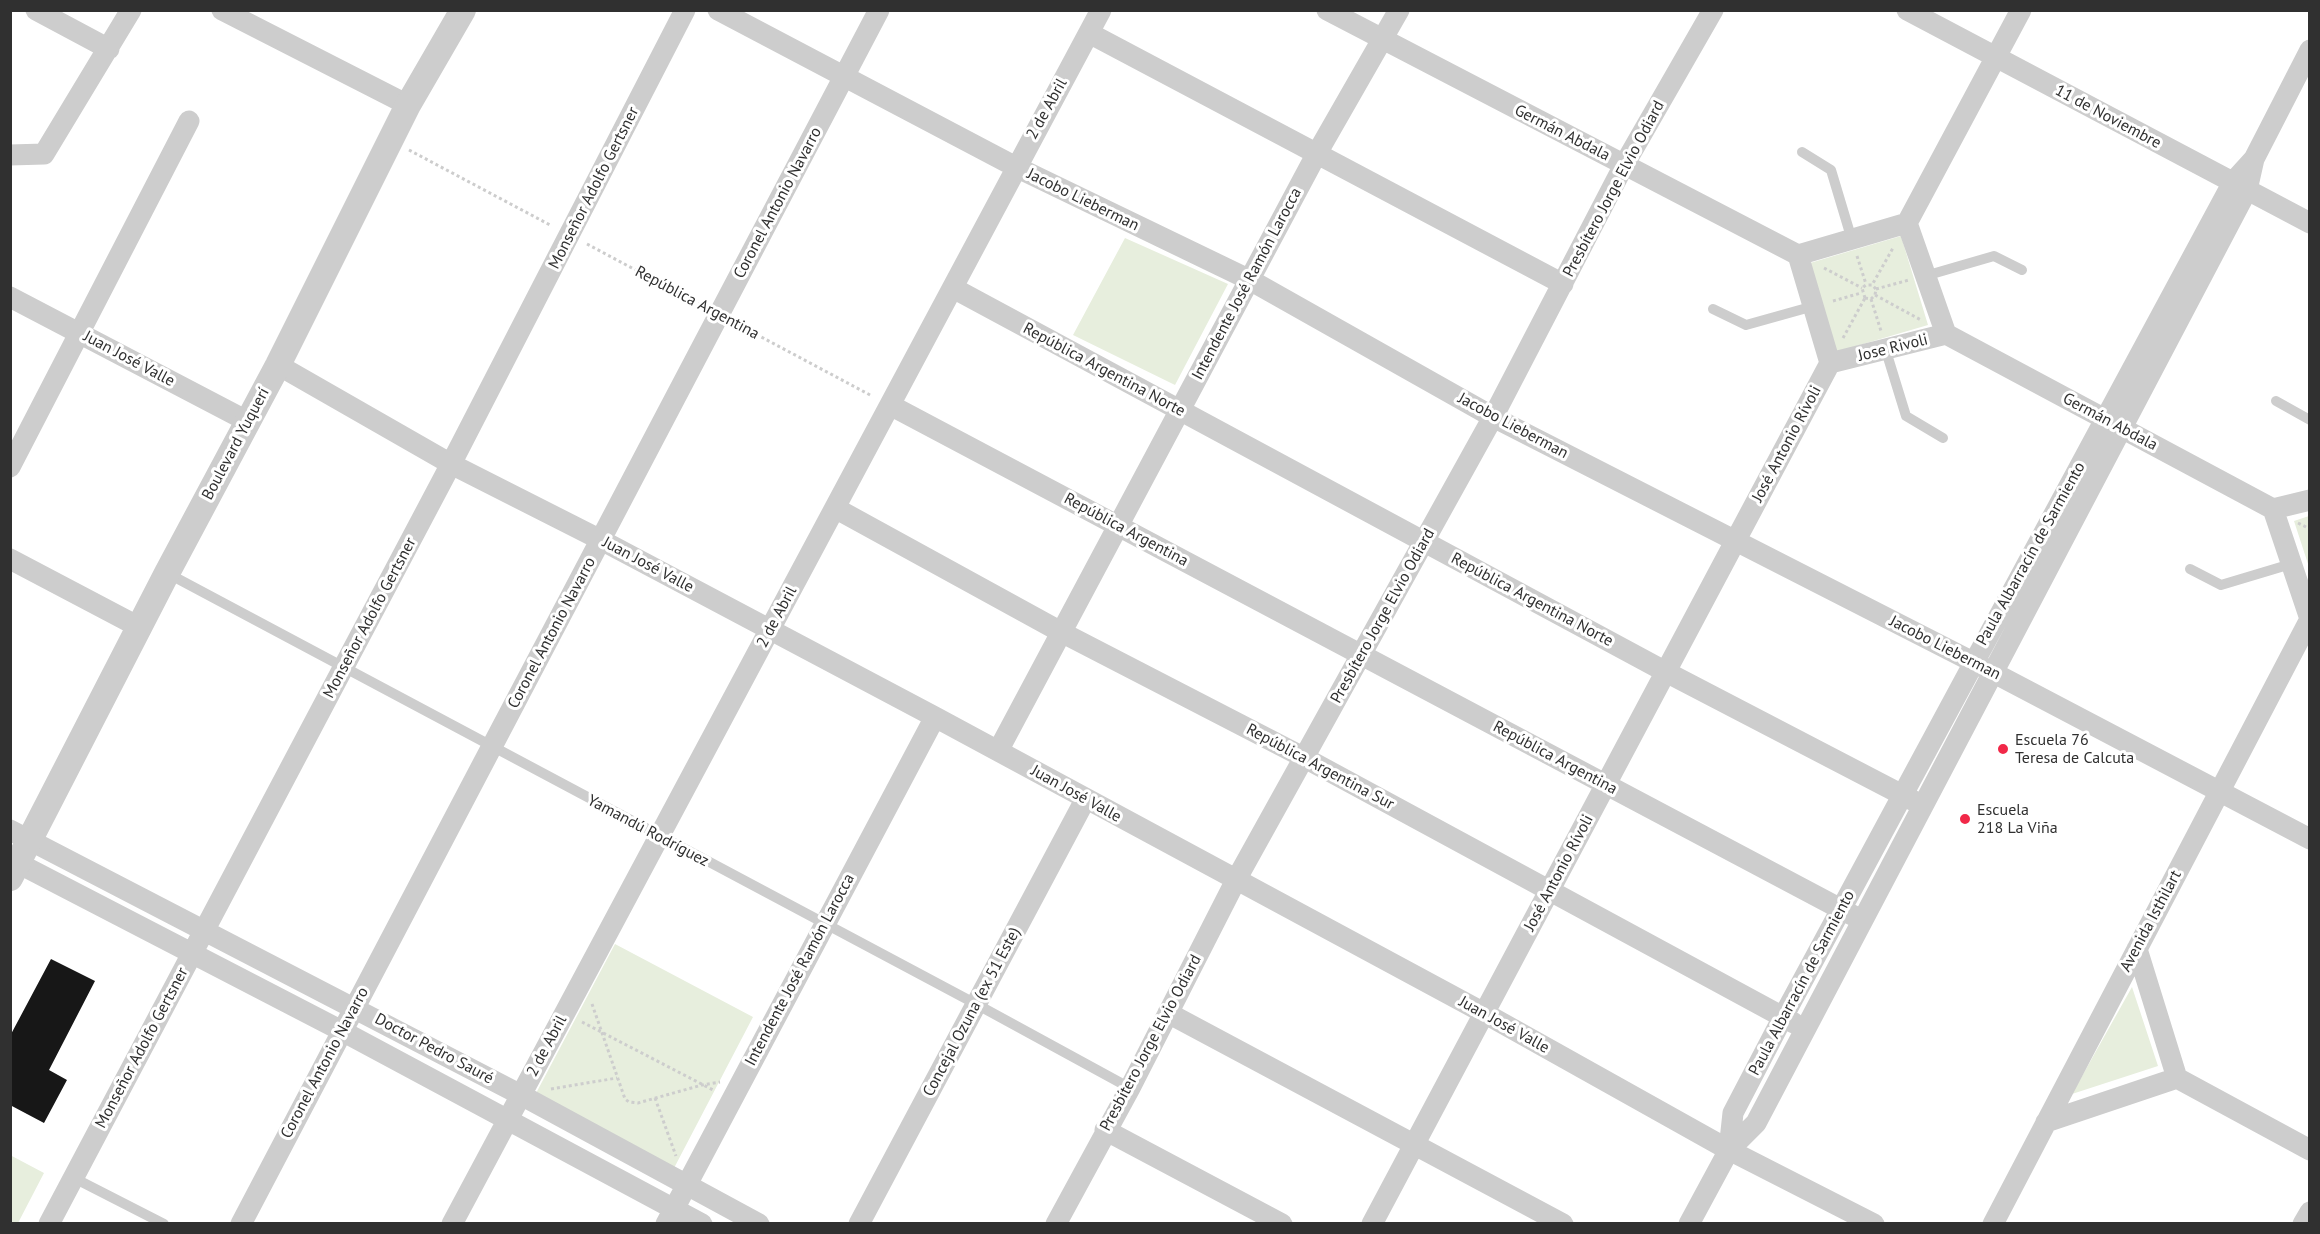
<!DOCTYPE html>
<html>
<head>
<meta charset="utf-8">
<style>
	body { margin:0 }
	#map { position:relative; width:2320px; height:1234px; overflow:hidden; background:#fff; font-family:"PT Sans",sans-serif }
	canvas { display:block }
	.frame { position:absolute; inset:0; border:12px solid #303030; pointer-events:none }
</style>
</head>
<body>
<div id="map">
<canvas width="2320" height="1234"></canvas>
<div class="frame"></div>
</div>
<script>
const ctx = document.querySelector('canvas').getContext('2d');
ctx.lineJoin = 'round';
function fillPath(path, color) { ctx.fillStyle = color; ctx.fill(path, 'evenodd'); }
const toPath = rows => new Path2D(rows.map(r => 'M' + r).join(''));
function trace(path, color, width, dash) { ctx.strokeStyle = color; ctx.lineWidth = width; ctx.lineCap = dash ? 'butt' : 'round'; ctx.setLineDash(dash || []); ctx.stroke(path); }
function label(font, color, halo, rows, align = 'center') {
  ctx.font = font + ' "PT Sans",sans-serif'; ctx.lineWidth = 6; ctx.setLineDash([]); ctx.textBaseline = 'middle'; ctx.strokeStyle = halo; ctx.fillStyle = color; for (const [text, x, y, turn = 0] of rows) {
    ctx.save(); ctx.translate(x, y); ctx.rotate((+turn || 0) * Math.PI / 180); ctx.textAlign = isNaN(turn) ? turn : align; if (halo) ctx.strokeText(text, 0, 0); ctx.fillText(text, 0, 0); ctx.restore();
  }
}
const green = toPath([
	[1901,236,1928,325,1836,352,1810,263],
	[1125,238,1228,284,1175,385,1073,335],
	[2309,516,2310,516,2309,567,2294,521],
	[615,944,753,1017,673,1170,534,1097],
	[2132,987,2158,1066,2072,1094],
	[10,1155,44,1173,18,1223,11,1223]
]);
const building = toPath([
	[51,959,95,981,49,1070,67,1080,44,1123,10,1105,10,1036]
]);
const path = toPath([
	[409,150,552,226],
	[587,244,703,306],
	[1857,256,1866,284],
	[1824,268,1862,288],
	[1876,289,1909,280],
	[1875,295,1921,320],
	[1865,298,1862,288,1866,285,1872,285,1893,248],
	[1865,298,1871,299,1875,295,1876,289,1872,285],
	[1871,299,1881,331],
	[1833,301,1861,293],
	[735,323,872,396],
	[1843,338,1865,298],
	[2298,523,2310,529],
	[592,1004,625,1099,629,1102,638,1103,702,1085,720,1082],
	[582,1022,715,1091],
	[551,1089,617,1078],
	[655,1098,676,1156]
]);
const service = toPath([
	[1802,152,1831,170,1852,240],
	[1925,276,1994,256,2022,270],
	[1713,309,1746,325,1814,306],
	[1886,351,1906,416,1943,438],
	[2276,401,2310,420],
	[2190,569,2221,585,2291,564],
	[167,573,976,1004,1130,1088],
	[74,1178,164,1224]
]);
const minor = toPath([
	[36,10,109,49],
	[222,10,408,105],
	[718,10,1016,167,1250,280,1493,417,1973,662,2310,839],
	[1327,10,1798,255],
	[1907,10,2310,223],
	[1089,33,1563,284],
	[10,155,44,154,131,10],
	[1907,223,2021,10],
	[1907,223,1946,334],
	[1798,255,1907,223],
	[1798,255,1830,363],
	[953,288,1666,672,1914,801],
	[10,297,247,421],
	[1946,334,2273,509],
	[1830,363,1946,334],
	[278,365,451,464,601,540,935,717,1484,1013,1729,1150,1874,1224],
	[890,405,1854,916],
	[10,467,189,121],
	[835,508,1061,632,1303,757,1794,1023],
	[2273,509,2310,619],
	[2273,509,2310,500],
	[10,559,141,628],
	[998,751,1316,155,1399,10],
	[10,830,521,1095,759,1224],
	[10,859,342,1031,702,1224],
	[1168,1013,1563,1224],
	[2177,1078,2310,1150],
	[2046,1122,2177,1078,2137,949],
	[1105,1130,1282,1224],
	[1729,1150,1733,1113,1783,1017,2233,182,2253,160],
	[49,1224,451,464,685,10],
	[241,1224,879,10],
	[452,1224,1101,10],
	[666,1224,935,717],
	[859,1224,1085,800],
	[1056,1224,1130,1088,1236,880,1493,417,1624,165,1713,10],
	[1372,1224,1830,363],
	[1689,1224,1729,1150,1756,1123,2247,190,2254,159,2310,50],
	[1993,1224,2310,619],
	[2303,1224,2310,1212]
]);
const tertiary = toPath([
	[10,878,167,573,278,365,408,105,463,10]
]);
const markers = [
	[2003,749,6,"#f12848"],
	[1965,819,6,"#f12848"]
];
const streetNames = [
	["2 de Abril",1047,109,-61],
	["11 de Noviembre",2108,117,28],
	["Germán Abdala",1562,133,27],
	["Monseñor Adolfo Gertsner",594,188,-63],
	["Presbítero Jorge Elvio Odiard",1614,189,-62],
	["Jacobo Lieberman",1083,200,26],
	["Coronel Antonio Navarro",778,203,-62],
	["Intendente José Ramón Larocca",1247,284,-62],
	["República Argentina",697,303,28],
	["Jose Rivoli",1893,348,-14],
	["Juan José Valle",129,359,28],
	["República Argentina Norte",1104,370,28],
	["Germán Abdala",2110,422,28],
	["Jacobo Lieberman",1513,426,28],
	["Boulevard Yuquerí",236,444,-62],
	["José Antonio Rívoli",1787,444,-62],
	["República Argentina",1126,530,28],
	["Paula Albarracín de Sarmiento",2031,554,-61],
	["Juan José Valle",648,565,28],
	["República Argentina Norte",1532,600,28],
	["Presbítero Jorge Elvio Odiard",1383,616,-61],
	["2 de Abril",777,617,-62],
	["Monseñor Adolfo Gertsner",370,618,-62],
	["Coronel Antonio Navarro",552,633,-62],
	["Jacobo Lieberman",1945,648,27],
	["República Argentina",1555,758,28],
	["República Argentina Sur",1320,767,28],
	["Juan José Valle",1076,794,29],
	["Yamandú Rodríguez",648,831,28],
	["José Antonio Rívoli",1559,873,-62],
	["Avenida Isthilart",2151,921,-62],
	["Intendente José Ramón Larocca",800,970,-62],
	["Paula Albarracín de Sarmiento",1802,983,-62],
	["Concejal Ozuna (ex 51 Este)",972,1012,-62],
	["Juan José Valle",1504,1025,29],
	["Presbítero Jorge Elvio Odiard",1151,1043,-62],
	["2 de Abril",547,1046,-62],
	["Monseñor Adolfo Gertsner",142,1048,-62],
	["Doctor Pedro Sauré",434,1049,28],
	["Coronel Antonio Navarro",325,1063,-62]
];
const poiNames = [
	["Escuela 76",2015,740],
	["Teresa de Calcuta",2015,758],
	["Escuela",1977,810],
	["218 La Viña",1977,828]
];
fillPath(green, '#e7eedd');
fillPath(building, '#171717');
trace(path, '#cdcdcd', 3, [3, 3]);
trace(service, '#cdcdcd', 10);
trace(minor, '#cdcdcd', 21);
trace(tertiary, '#cdcdcd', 26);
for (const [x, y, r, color] of markers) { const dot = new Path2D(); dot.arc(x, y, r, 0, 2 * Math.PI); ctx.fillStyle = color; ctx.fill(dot); trace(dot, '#fff', 2); }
label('16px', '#303030', '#fff', streetNames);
label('16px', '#303030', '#fff', poiNames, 'left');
</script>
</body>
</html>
